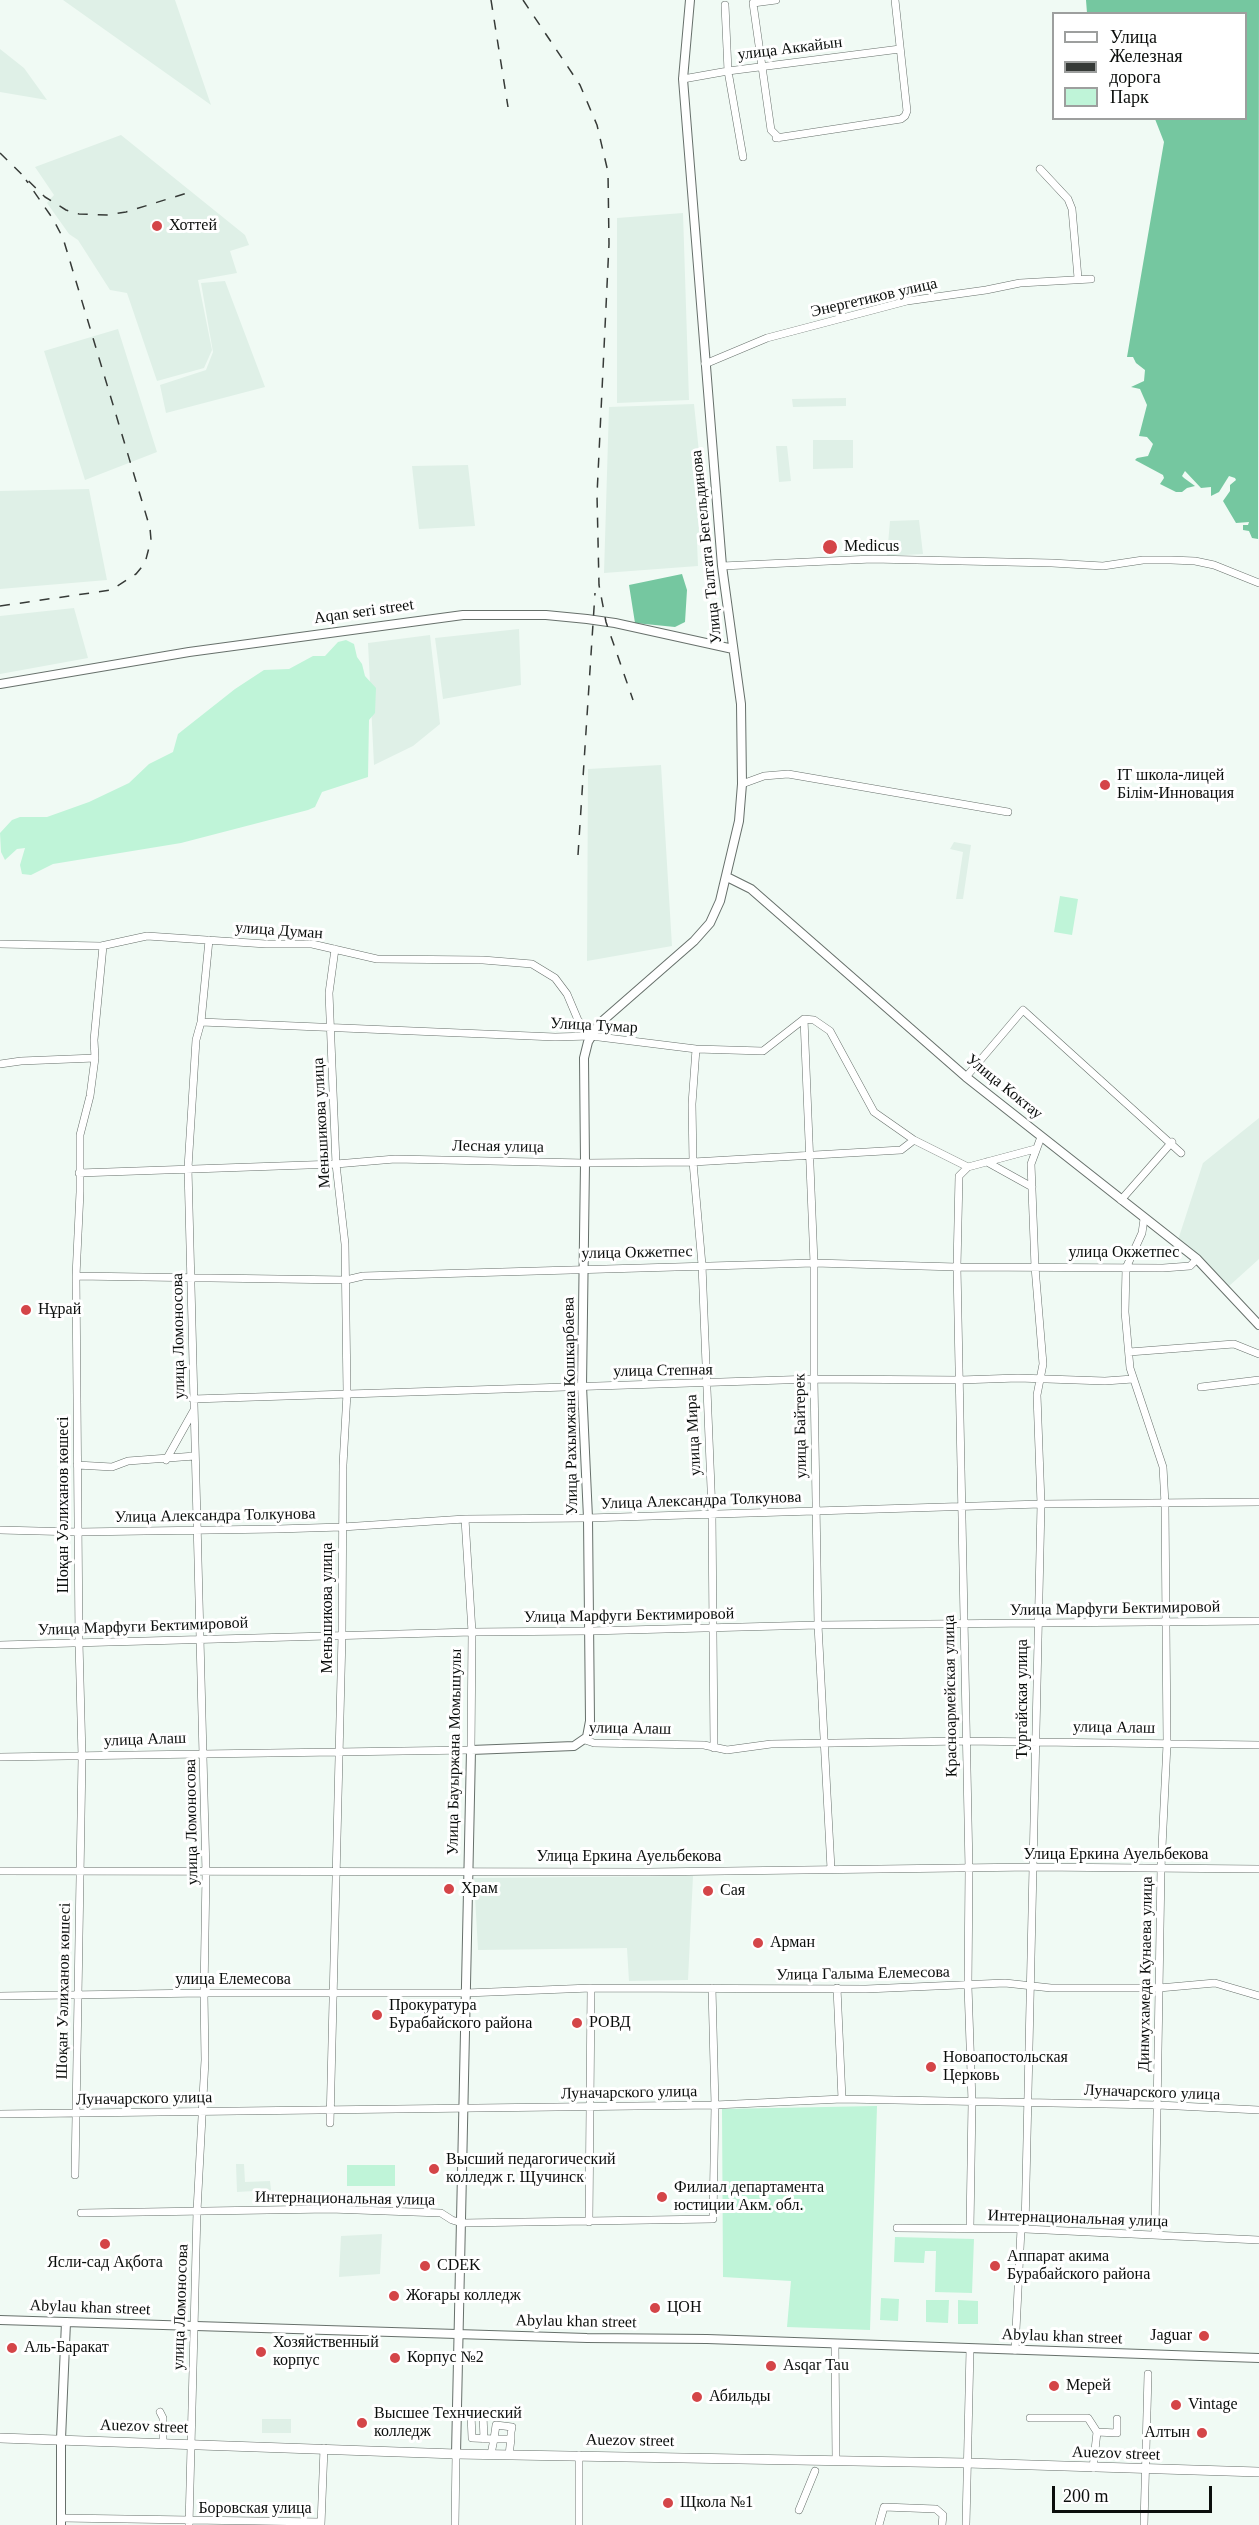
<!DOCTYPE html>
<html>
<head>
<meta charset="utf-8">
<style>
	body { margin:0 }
	#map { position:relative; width:1259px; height:2525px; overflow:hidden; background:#f0faf4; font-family:"Times New Roman",serif }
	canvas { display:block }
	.legend { position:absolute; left:1052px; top:12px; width:195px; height:108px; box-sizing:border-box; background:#fff; border:2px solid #9d9f9e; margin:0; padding:8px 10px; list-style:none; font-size:18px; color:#0b0e0c }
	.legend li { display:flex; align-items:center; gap:12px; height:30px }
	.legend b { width:30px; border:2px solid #9d9f9e }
	.scale { position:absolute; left:1052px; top:2486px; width:160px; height:27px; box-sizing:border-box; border:3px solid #0b0e0c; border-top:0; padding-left:8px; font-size:18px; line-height:21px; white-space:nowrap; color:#0b0e0c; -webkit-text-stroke:4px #fff; paint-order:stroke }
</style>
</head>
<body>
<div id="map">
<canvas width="1259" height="2525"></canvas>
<ul class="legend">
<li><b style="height:8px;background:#fff"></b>Улица</li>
<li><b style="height:8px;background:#363a37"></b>Железная дорога</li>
<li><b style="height:16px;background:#bff4d8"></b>Парк</li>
</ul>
<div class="scale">200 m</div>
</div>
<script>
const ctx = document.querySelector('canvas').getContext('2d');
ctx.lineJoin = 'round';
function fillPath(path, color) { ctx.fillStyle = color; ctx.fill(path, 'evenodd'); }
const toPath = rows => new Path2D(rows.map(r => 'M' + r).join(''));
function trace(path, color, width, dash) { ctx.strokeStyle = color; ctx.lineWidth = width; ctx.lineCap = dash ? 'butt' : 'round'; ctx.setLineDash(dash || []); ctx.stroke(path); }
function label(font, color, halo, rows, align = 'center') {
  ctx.font = font + ' "Times New Roman",serif'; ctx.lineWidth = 6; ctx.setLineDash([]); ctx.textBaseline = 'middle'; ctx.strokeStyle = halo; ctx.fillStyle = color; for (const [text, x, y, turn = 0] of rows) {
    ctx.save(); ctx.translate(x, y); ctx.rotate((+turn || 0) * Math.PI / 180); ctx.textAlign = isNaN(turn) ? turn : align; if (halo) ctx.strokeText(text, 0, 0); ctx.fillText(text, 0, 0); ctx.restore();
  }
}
const built = toPath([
	[63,0,175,0,211,105],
	[0,49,24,68,47,100,0,92],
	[121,135,245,235,249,245,230,251,237,273,198,280,212,350,204,368,157,381,127,293,110,290,78,240,69,234,47,203,54,195,35,167],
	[683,213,689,400,617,403,617,218],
	[225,281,265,387,166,413,160,385,206,370,213,352,201,283],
	[118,329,157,452,85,480,44,351],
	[846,398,846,406,793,407,792,399],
	[694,404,708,539,697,542,698,566,604,573,609,407],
	[813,440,853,440,853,468,813,469],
	[776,446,787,446,791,481,779,482],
	[468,465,475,526,419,529,412,466],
	[89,489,107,580,0,589,0,491],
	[919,520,923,554,887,556,890,521],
	[74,608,88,658,0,674,0,616],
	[519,629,521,685,443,699,435,638],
	[430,635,440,724,413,746,374,765,368,643],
	[661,765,672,946,587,961,588,769],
	[954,842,971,845,963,899,956,899,963,852,950,849],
	[1259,1118,1259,1259,1228,1287,1178,1240,1203,1163],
	[693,1876,688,1980,629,1981,627,1948,478,1950,474,1878],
	[236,2164,244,2164,245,2182,270,2181,271,2190,237,2192],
	[382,2234,380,2274,339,2277,341,2236],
	[262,2419,291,2419,291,2433,262,2433]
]);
const green = toPath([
	[346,640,354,644,357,657,362,664,365,676,376,688,375,713,369,720,368,777,322,792,315,807,308,810,181,843,53,864,31,875,22,874,20,865,25,848,17,849,5,860,1,852,0,833,12,820,20,817,47,817,89,802,129,783,149,764,173,752,178,734,235,689,264,670,289,669,313,656,325,656,338,642],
	[1060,896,1078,899,1072,935,1054,932],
	[877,2106,870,2330,787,2327,791,2281,723,2277,722,2109],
	[347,2165,395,2165,395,2186,347,2186],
	[895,2237,974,2239,972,2293,935,2292,936,2251,925,2251,924,2263,894,2262],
	[881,2298,899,2299,898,2321,880,2320],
	[926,2300,949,2300,948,2323,926,2322],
	[958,2300,978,2301,978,2324,958,2324]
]);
const forest = toPath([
	[1086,0,1259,0,1258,539,1252,538,1249,531,1243,530,1243,525,1248,525,1249,522,1236,523,1223,501,1230,491,1230,485,1236,480,1235,478,1229,476,1219,492,1211,496,1211,487,1201,488,1185,471,1182,476,1184,478,1195,486,1187,488,1182,492,1176,492,1160,484,1164,478,1163,475,1135,460,1137,458,1148,456,1153,444,1147,437,1139,436,1147,405,1140,389,1131,387,1144,381,1145,370,1136,363,1133,357,1127,357,1164,142,1155,119,1246,118,1246,14,1087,13],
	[682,574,687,590,685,622,675,627,635,623,629,585]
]);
const minor = toPath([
	[776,0,753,3,771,130,779,138],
	[725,5,728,71,743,157],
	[683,79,728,71,900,49],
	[776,138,901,119,905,116,907,111,895,0],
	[1040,169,1068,199,1072,209,1078,278],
	[705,364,767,338,907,301,986,290,1020,283,1091,279],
	[722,566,872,559,1052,563,1103,566,1143,560,1171,560,1195,561,1214,565,1259,583],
	[742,784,764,776,788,774,1008,812],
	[0,944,101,946,147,936,266,944,312,944,377,959,483,960,532,964,555,978,567,994,578,1020,591,1036],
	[804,1019,814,1263,814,1379,818,1625,831,1869],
	[201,1022,555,1037,591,1036,696,1049,763,1051,804,1019,814,1020,830,1031,874,1112,914,1140,968,1167,1035,1149],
	[696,1049,692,1104,693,1162,702,1265,712,1513,714,1748],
	[0,1064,21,1061,95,1058],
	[966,1077,1023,1010,1181,1153],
	[987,1162,1032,1187],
	[968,1167,959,1176,957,1267,969,1869,968,1986,972,2102,970,2228],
	[79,1173,336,1164,395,1159,585,1163,693,1162,901,1150,914,1140],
	[1121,1200,1172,1142],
	[1144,1219,1142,1233,1126,1268,1125,1312,1130,1368,1163,1467,1165,1504,1167,1744,1161,1868,1155,2235],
	[76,1276,346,1280,363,1276,814,1263,957,1267,1163,1268,1190,1266,1197,1259],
	[1129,1352,1234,1344,1259,1354],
	[1201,1387,1259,1380],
	[193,1399,814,1379,960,1380,1018,1378,1105,1381,1133,1379],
	[166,1460,194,1410],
	[77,1465,112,1467,128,1461,195,1456],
	[0,1530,78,1532,277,1529,342,1527,465,1519,588,1518,1041,1504,1259,1502],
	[0,1645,472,1632,589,1631,818,1625,1259,1621],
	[585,1740,594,1743,704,1745,727,1750,771,1744,965,1741,1259,1745],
	[0,1757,471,1750,472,1632,465,1519],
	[0,1871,649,1872,1034,1867,1259,1869],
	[837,1988,842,2099],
	[0,1996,204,1993,466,1993,591,1988,866,1989,1005,1983,1051,1988,1159,1988,1215,1983,1259,1996],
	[0,2114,715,2105,842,2099,1158,2105,1259,2110],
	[330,2123,342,1635,343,1465,347,1393,345,1244,336,1164,329,993,335,949],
	[75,2175,82,1757,79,1642,76,1276,80,1192,80,1135,90,1096,95,1058,94,1040,103,946],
	[81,2213,330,2209,441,2213,452,2220,462,2223,713,2219,715,2105,712,1988],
	[589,2222,591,1988],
	[897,2228,1025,2229,1259,2240],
	[1025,2229,1041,1504,1037,1395,1043,1364,1035,1267,1031,1164,1041,1137],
	[835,2344,836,2460],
	[1015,2350,1021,2229],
	[160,2412,163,2418,163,2442],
	[1030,2418,1088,2418,1097,2432],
	[491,2454,494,2439,484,2439,483,2415,481,2413,471,2414,472,2438,494,2439,511,2439,510,2446,509,2455,511,2439,511,2432,512,2427,496,2425,494,2439,491,2454],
	[579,2455,579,2525],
	[1093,2468,1097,2432,1117,2433,1117,2419],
	[799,2510,815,2471],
	[61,2518,321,2522],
	[189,2525,197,2211,205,2060,204,1993,206,1873,188,1168,196,1040,201,1022,209,940],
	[321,2525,324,2448],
	[455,2525,456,2454],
	[879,2525,884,2507,936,2509,943,2515,942,2525],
	[966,2525,970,2349],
	[1144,2525,1148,2374]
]);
const tertiary = toPath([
	[0,684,189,652,463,615,546,615,587,619,615,623,733,649],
	[727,877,751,889,966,1077,1197,1259,1259,1325],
	[0,2320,587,2338,707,2339,1259,2358],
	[456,2454,471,1750,574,1746,587,1737,590,1721,588,1518,582,1386,585,1163,584,1058,588,1042,599,1024,694,941,710,923,720,901,739,821,742,784,741,704,722,566,683,79,690,0],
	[61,2525,61,2439,66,2322]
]);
const secondary = toPath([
	[0,2438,456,2454,967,2463,1259,2472]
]);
const rail = toPath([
	[491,0,508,107],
	[523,0,580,85,597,125,608,172,609,244,597,495,599,585,606,622,633,700],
	[0,153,45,197,66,210,79,214,107,215,126,212,187,193],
	[0,606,111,590,136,574,145,563,151,540,150,528,63,238,53,219,26,180],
	[578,855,595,593]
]);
const markers = [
	[157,226,6,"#d44548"],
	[830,547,8,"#d44548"],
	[1105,785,6,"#d44548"],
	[26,1310,6,"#d44548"],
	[449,1889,6,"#d44548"],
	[708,1891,6,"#d44548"],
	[758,1943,6,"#d44548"],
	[377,2015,6,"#d44548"],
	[577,2023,6,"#d44548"],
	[931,2067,6,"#d44548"],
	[434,2169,6,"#d44548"],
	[662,2197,6,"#d44548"],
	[105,2244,6,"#d44548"],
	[425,2266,6,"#d44548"],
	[995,2266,6,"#d44548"],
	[394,2296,6,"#d44548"],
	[655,2308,6,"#d44548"],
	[1204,2336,6,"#d44548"],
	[12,2348,6,"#d44548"],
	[261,2352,6,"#d44548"],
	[395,2358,6,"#d44548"],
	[771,2366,6,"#d44548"],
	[1054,2386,6,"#d44548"],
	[697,2397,6,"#d44548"],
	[1176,2405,6,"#d44548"],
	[362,2423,6,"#d44548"],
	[1202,2433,6,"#d44548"],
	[668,2503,6,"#d44548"]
];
const streetNames = [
	["улица Аккайын",790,49,-7],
	["Энергетиков улица",874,298,-13],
	["Улица Талгата Бегельдинова",707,547,-96],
	["Aqan seri street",364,612,-8],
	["улица Думан",279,931,4],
	["Улица Тумар",594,1026,3],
	["Улица Коктау",1004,1087,39],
	["Меньшикова улица",322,1123,-93],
	["Лесная улица",498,1147,1],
	["улица Окжетпес",637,1253,-1],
	["улица Окжетпес",1124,1253],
	["улица Ломоносова",179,1336,-91],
	["улица Степная",663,1371,-1],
	["Улица Рахымжана Кошкарбаева",571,1406,-91],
	["улица Байтерек",801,1426,-91],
	["улица Мира",694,1435,-93],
	["Улица Александра Толкунова",701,1501,-2],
	["Шоқан Уәлиханов көшесі",64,1505,-90],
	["Улица Александра Толкунова",215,1516,-1],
	["Меньшикова улица",328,1608,-90],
	["Улица Марфуги Бектимировой",1115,1609,-1],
	["Улица Марфуги Бектимировой",629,1616,-1],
	["Улица Марфуги Бектимировой",143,1627,-2],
	["Красноармейская улица",951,1696,-91],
	["Тургайская улица",1023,1699,-90],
	["улица Алаш",1114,1728,1],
	["улица Алаш",630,1729,1],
	["улица Алаш",145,1740,-2],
	["Улица Бауыржана Момышулы",455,1752,-89],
	["улица Ломоносова",192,1822,-91],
	["Улица Еркина Ауельбекова",1116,1855],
	["Улица Еркина Ауельбекова",629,1857],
	["Улица Галыма Елемесова",863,1974,-1],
	["Динмухамеда Кунаева улица",1146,1974,-89],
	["улица Елемесова",233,1980],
	["Шоқан Уәлиханов көшесі",64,1991,-89],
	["Луначарского улица",629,2093,-1],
	["Луначарского улица",1152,2093,2],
	["Луначарского улица",144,2099,-1],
	["Интернациональная улица",345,2199,1],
	["Интернациональная улица",1078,2219,2],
	["улица Ломоносова",181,2307,-88],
	["Abylau khan street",90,2308,2],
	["Abylau khan street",576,2322,1],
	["Abylau khan street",1062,2337,2],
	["Auezov street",144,2427,2],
	["Auezov street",630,2441,1],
	["Auezov street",1116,2454,2],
	["Боровская улица",255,2509]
];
const poiNames = [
	["Хоттей",169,226],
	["Medicus",844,547],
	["IT школа-лицей",1117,776],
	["Білім-Инновация",1117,794],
	["Нұрай",38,1310],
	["Храм",461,1889],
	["Сая",720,1891],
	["Арман",770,1943],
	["Прокуратура",389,2006],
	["Бурабайского района",389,2024],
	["РОВД",589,2023],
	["Новоапостольская",943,2058],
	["Церковь",943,2076],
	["Высший педагогический",446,2160],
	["колледж г. Щучинск",446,2178],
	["Филиал департамента",674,2188],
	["юстиции Акм. обл.",674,2206],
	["Аппарат акима",1007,2257],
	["Бурабайского района",1007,2275],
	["Ясли-сад Ақбота",105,2263,"center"],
	["CDEK",437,2266],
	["Жоғары колледж",406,2296],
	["ЦОН",667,2308],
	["Jaguar",1192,2336,"right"],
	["Хозяйственный",273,2343],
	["корпус",273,2361],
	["Аль-Баракат",24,2348],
	["Корпус №2",407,2358],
	["Asqar Tau",783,2366],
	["Мерей",1066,2386],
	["Абильды",709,2397],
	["Vintage",1188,2405],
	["Высшее Технчиеский",374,2414],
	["колледж",374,2432],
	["Алтын",1190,2433,"right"],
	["Щкола №1",680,2503]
];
fillPath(built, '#dff0e7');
fillPath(green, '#bff4d8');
fillPath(forest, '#75c7a0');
trace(minor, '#67706b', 8);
trace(tertiary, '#67706b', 10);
trace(secondary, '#67706b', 10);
trace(minor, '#fff', 7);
trace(tertiary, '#fff', 8);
trace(secondary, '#fff', 9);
trace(rail, '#363a37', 1.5, [10, 10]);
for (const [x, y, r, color] of markers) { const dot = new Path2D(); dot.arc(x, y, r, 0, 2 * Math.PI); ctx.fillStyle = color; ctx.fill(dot); trace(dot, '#fff', 2); }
label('16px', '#0b0e0c', '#fff', streetNames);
label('16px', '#0b0e0c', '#fff', poiNames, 'left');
</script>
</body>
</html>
